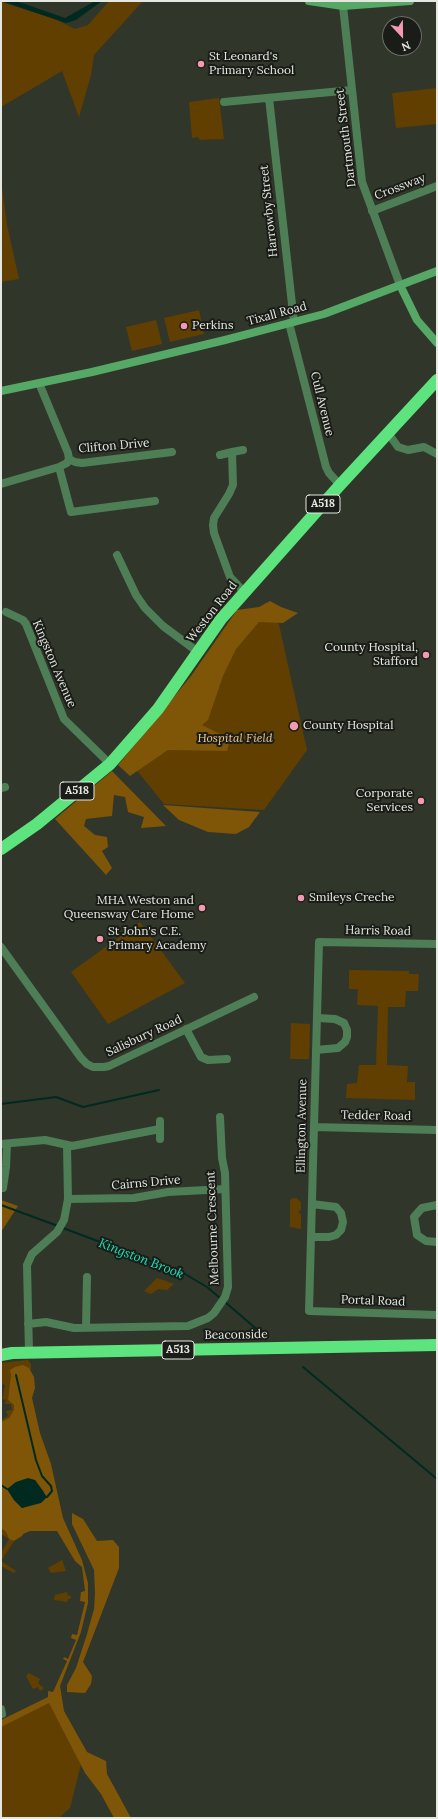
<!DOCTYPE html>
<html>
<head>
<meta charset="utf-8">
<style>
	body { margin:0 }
	#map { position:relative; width:438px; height:1819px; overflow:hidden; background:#31362a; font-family:Lora,serif }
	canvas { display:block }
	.frame { position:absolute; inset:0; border:2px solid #e5e8e0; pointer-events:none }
	.north { position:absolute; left:382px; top:16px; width:40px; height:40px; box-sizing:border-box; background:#1a1d17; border:1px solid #6b6e67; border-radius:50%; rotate:158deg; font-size:11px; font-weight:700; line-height:16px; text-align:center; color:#e5e8e0 }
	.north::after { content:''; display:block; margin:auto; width:14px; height:18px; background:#f19ab2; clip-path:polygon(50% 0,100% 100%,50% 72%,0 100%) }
</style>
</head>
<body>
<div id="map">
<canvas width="438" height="1819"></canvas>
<div class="frame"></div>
<div class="north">N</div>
</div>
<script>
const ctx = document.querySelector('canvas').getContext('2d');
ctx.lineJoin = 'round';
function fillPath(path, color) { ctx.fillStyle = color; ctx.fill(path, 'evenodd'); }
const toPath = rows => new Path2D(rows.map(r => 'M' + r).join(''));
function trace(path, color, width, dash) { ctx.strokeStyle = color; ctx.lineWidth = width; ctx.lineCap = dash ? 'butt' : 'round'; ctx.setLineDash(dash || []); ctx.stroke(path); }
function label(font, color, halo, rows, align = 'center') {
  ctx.font = font + ' Lora,serif'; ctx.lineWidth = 4; ctx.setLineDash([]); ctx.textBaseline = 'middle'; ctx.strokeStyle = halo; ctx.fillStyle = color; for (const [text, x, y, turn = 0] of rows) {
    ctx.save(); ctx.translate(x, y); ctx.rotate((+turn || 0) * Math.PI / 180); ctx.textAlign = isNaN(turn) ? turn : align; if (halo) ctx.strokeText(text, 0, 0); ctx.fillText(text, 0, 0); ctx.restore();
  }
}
const green = toPath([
	[109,1,143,1,94,55,91,75,79,117,62,71,1,107,1,2,53,18,75,29,88,25],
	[437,88,437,124,396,128,392,93],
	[219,98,224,139,200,140,198,137,192,138,189,102],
	[1,180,7,225,19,279,1,282],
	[199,310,204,334,170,342,164,318],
	[156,320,162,344,132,351,126,327],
	[265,603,276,611,307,750,264,810,164,804,134,767,193,686],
	[140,922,185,983,108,1024,71,972],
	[349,970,409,971,409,974,419,974,418,991,406,991,405,1007,388,1007,387,1065,408,1066,407,1082,415,1082,415,1100,346,1098,347,1084,357,1083,359,1065,376,1065,378,1006,357,1005,358,989,349,989],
	[291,1023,310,1024,309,1059,290,1059],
	[293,1198,296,1198,301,1202,301,1210,298,1211,301,1215,301,1229,290,1227,290,1200],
	[157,1278,174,1284,167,1290,158,1289,151,1294,144,1291],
	[28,1360,31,1364,31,1371,29,1368,12,1375,8,1400,14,1405,14,1411,9,1418,1,1422,1,1420,8,1416,6,1411,12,1410,11,1404,5,1404,6,1400,2,1399,5,1385,1,1384,1,1363],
	[1,1528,6,1532,9,1539,14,1541,1,1561,16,1571,14,1573,1,1566,1,1553,9,1539,1,1534],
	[62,1560,66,1571,51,1573,48,1568],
	[67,1592,68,1596,71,1595,70,1599,68,1599,67,1602,54,1600,55,1595],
	[29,1673,40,1679,38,1683,44,1688,42,1690,40,1691,38,1687,33,1689,26,1676],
	[50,1699,81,1764,70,1808,59,1818,1,1818,1,1723]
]);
const forest = toPath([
	[270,601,281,607,298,613,283,623,259,622,236,649,223,676,208,720,202,725,230,739,227,751,168,750,130,776,118,765,191,676,237,610,259,607],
	[112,771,166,826,141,828,144,817,128,812,125,797,114,795,112,816,86,819,84,826,95,835,107,837,108,847,102,851,112,868,106,875,55,819],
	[163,805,260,812,249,827,236,834,208,832,179,820],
	[1,1200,18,1206,1,1232],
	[23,1365,29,1368,34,1377,35,1388,32,1398,40,1433,51,1464,63,1518,82,1560,88,1583,88,1603,81,1632,60,1686,64,1711,87,1752,106,1761,107,1774,131,1818,114,1818,101,1794,85,1773,49,1703,1,1727,1,1720,48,1697,48,1691,53,1692,67,1661,63,1659,64,1657,68,1659,76,1640,71,1638,72,1634,77,1635,85,1602,80,1601,81,1592,85,1591,82,1567,75,1561,57,1531,30,1531,23,1534,22,1536,14,1541,9,1539,6,1532,1,1528,1,1422,9,1418,14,1410,14,1405,8,1400,11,1375,10,1370,15,1367],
	[35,1480,44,1492,30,1505,22,1508,14,1500,7,1489],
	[72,1513,83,1519,97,1541,113,1540,119,1547,119,1568,83,1662,92,1676,91,1684,85,1693,67,1692,67,1685,76,1668,87,1634,94,1609,95,1593,94,1570,72,1524]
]);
const water = toPath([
	[1,1,14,1,25,4,65,18,95,1,102,1,76,20,66,23],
	[28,1478,35,1480,47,1497,41,1503,22,1508,14,1500,7,1489,16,1482]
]);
const stream = toPath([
	[1,1104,56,1097,83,1107,159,1090],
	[1,1205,58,1226],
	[63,1228,185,1274,207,1287,220,1298],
	[225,1302,267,1338],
	[303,1367,437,1479],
	[16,1375,36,1460,42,1476,51,1486,52,1491,47,1497],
	[1,1485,7,1489]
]);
const street = toPath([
	[343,6,362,182,400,285],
	[269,98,294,322],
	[224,102,352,90],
	[372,211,437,186],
	[289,323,326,467,329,473,340,485],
	[39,383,68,453,69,459,75,462,82,463,172,452],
	[388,433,398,447,408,450,424,447,437,454],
	[243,450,232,452,233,485,229,494,214,518,213,525,214,533,230,577,245,593],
	[220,455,232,452],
	[59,467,71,512,155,501],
	[1,484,59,467,67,463,69,459],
	[117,555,136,595,145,608,163,626,198,652],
	[6,612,23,620,26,624,64,719,110,764],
	[1,788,5,787],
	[437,944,319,942,309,1311,437,1315],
	[1,947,81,1058,87,1064,93,1067,104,1067,109,1066,254,997],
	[186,1029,201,1057,208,1060,227,1059],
	[316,1050,338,1048,345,1042,347,1037,347,1030,344,1023,335,1019,318,1018],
	[314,1127,437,1130],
	[160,1139,160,1121],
	[1,1144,45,1140,72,1146,160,1129],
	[3,1188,6,1167,7,1144],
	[68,1199,134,1198,168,1192,225,1189],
	[312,1204,336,1207,341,1213,343,1222,341,1230,336,1235,329,1237,312,1237],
	[437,1205,422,1208,414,1217,417,1235,426,1241,437,1242],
	[28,1324,46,1322,74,1328,188,1326,208,1318,214,1313,225,1297,228,1287,225,1173,222,1158,220,1117],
	[86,1328,87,1277],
	[29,1353,27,1265,32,1254,57,1232,64,1220,68,1199,67,1146],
	[1,1709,2,1714]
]);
const secondary = toPath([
	[309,1,343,6,410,1],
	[400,285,417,320,437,343],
	[1,391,92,372,225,340,324,314,437,271]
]);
const highway = toPath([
	[1,849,37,824,110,764,158,709,221,619,340,485,437,380],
	[1,1355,12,1353,437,1345]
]);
const markers = [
	[201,64,4,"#f19ab2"],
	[184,326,4,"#f19ab2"],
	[426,655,4,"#f19ab2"],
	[294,726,5,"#f19ab2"],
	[421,801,4,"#f19ab2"],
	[301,898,4,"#f19ab2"],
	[202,908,4,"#f19ab2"],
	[100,939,4,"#f19ab2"]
];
const shields = [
	[323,504,34],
	[77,791,34],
	[178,1350,32]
];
const shieldNames = [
	["A518",323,504],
	["A518",77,791],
	["A513",178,1350]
];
const poiNames = [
	["St Leonard's",209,57],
	["Primary School",209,71],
	["Perkins",192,326],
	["County Hospital,",418,648,"right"],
	["Stafford",418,662,"right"],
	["County Hospital",303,726],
	["Corporate",413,794,"right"],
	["Services",413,808,"right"],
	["Smileys Creche",309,898],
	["MHA Weston and",194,901,"right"],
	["Queensway Care Home",194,915,"right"],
	["St John's C.E.",108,932],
	["Primary Academy",108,946]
];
const streetNames = [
	["Dartmouth Street",346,138,-97],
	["Crossway",400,187,-21],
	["Harrowby Street",269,211,-96],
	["Tixall Road",277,314,-15],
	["Cull Avenue",322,404,76],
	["Clifton Drive",114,446,-5],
	["Weston Road",212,612,-52],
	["Kingston Avenue",54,664,67],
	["Harris Road",378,931,1],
	["Salisbury Road",144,1036,-25],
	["Tedder Road",376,1116,1],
	["Ellington Avenue",302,1126,-89],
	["Cairns Drive",146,1183,-5],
	["Melbourne Crescent",213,1228,-92],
	["Portal Road",373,1301,2],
	["Beaconside",236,1335,-1]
];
const parkNames = [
	["Hospital Field",235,739]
];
const waterNames = [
	["Kingston Brook",141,1259,21]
];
fillPath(green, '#613f00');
fillPath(forest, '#7f5507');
fillPath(water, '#002a20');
trace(stream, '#002a20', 2);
trace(street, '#4d7e56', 8);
trace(secondary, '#56a866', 8);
trace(highway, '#5ee47e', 12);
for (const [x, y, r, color] of markers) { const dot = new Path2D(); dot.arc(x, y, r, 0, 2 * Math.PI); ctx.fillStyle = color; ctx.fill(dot); trace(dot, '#1a1d17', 1.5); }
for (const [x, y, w] of shields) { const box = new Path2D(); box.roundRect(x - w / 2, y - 9, w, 18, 3); ctx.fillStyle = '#1a1d17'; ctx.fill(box); trace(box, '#e5e8e0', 1); }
label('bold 11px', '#e5e8e0', null, shieldNames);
label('12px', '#e5e8e0', '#1a1d17', poiNames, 'left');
label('12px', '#e5e8e0', '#1a1d17', streetNames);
label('italic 12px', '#f5c98c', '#1a1d17', parkNames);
label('italic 13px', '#17e2b9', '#1a1d17', waterNames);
</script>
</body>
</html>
